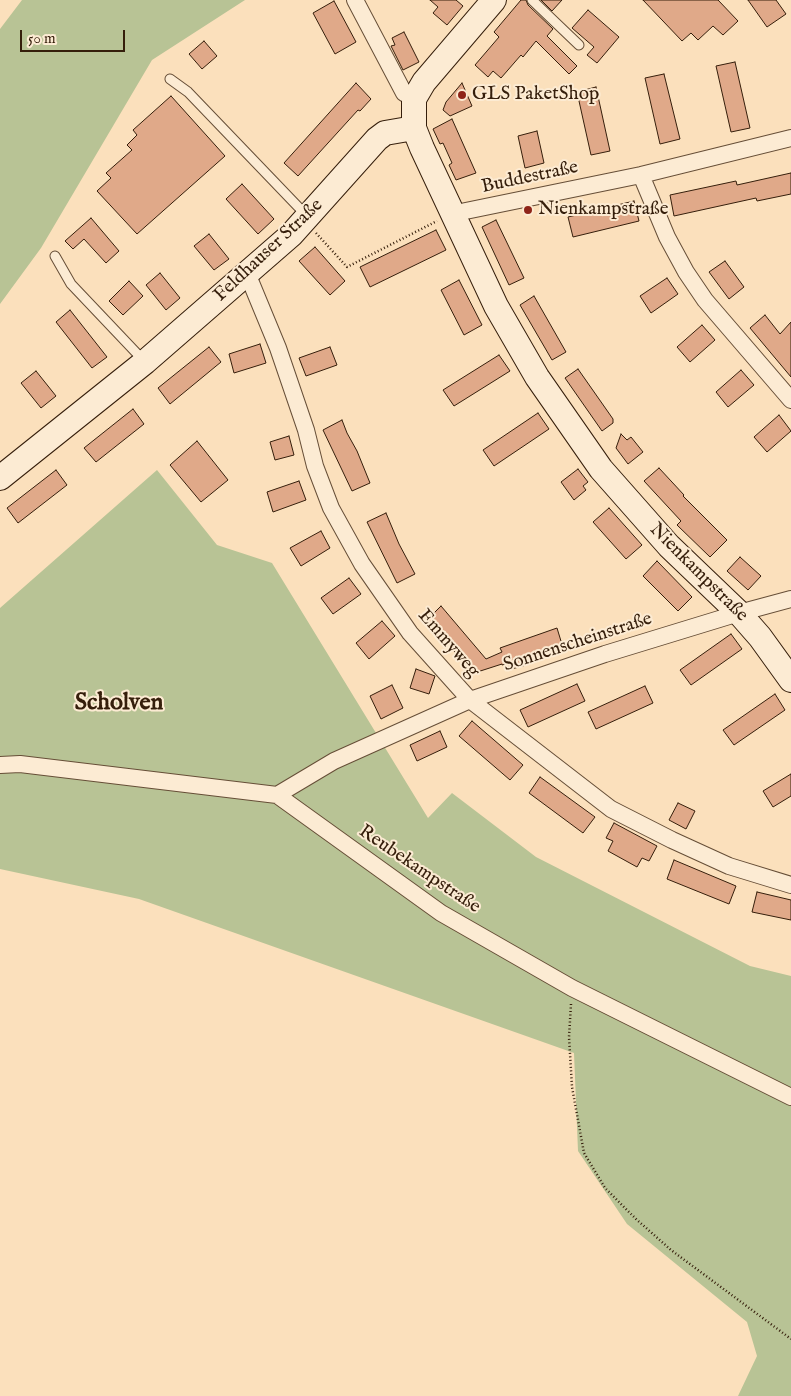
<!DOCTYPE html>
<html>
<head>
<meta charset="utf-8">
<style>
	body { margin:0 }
	#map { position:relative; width:791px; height:1396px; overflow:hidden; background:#fbe0bc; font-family:"IM FELL English",serif }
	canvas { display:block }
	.scale { position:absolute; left:20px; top:30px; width:105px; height:22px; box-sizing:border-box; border:2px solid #351e0b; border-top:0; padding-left:6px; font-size:15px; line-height:18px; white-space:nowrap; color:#351e0b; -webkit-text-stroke:4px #fcebd3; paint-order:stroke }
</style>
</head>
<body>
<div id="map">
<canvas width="791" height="1396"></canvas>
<div class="scale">50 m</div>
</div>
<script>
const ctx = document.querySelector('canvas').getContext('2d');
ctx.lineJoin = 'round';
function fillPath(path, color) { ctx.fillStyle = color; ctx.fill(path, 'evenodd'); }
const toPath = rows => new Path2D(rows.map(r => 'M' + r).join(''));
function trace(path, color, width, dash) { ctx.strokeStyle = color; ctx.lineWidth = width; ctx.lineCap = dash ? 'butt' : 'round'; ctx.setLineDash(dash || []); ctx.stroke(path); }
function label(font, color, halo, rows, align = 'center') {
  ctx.font = font + ' "IM FELL English",serif'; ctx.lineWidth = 4; ctx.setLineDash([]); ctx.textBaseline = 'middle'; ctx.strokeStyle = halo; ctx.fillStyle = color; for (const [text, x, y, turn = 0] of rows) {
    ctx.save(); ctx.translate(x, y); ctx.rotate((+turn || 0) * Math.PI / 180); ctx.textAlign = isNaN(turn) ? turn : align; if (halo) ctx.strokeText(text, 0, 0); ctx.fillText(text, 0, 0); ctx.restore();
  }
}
const green = toPath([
	[22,0,245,0,152,60,41,248,0,304,0,29],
	[157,470,217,545,272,563,428,818,452,793,536,857,750,966,791,976,791,1396,738,1396,757,1356,747,1322,627,1224,578,1151,574,1053,139,899,0,869,0,608]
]);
const building = toPath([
	[430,0,456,0,463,6,447,25,433,13,438,7,430,0],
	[521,0,526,0,528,5,553,29,547,36,577,66,569,74,536,41,523,57,521,55,501,78,493,71,488,77,475,65,499,37,494,32,521,0],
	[541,0,562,0,552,11,541,0],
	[643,0,718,0,738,21,723,35,713,26,698,40,691,33,682,41,643,0],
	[748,0,776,0,786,14,767,27,748,0],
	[334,1,356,42,335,54,313,13,334,1],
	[588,10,619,37,597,63,587,55,594,47,572,28,588,10],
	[404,32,419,62,403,70,391,46,395,45,392,38,404,32],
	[204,41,217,56,202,69,189,54,204,41],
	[735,62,750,128,731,132,716,66,735,62],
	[664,74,680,139,660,144,645,78,664,74],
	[356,83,371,99,360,111,358,110,298,176,284,163,356,83],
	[462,83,472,106,450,116,443,110,446,102,462,83],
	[596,87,610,151,591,155,577,92,596,87],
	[171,96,225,156,137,234,97,191,111,178,106,173,132,150,127,145,137,135,133,130,171,96],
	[452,119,476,173,456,180,449,165,452,163,443,143,440,144,433,129,452,119],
	[537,131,544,163,525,168,518,136,537,131],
	[791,173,791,194,757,201,756,198,674,216,670,195,736,181,737,185,791,173],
	[242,184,274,219,258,234,226,199,242,184],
	[634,201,639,221,573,237,568,217,634,201],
	[91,218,119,251,106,263,84,239,73,249,65,241,91,218],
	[496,220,524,278,509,285,482,227,496,220],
	[436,230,446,250,370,287,360,267,436,230],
	[209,234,229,259,214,270,194,246,209,234],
	[315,247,345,281,330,295,299,261,315,247],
	[725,261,744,287,729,299,709,272,725,261],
	[160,273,180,298,166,310,146,285,160,273],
	[667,278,678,294,651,313,640,296,667,278],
	[459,280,482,325,464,335,441,290,459,280],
	[129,281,143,296,123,315,109,301,129,281],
	[534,296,566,352,552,360,520,305,534,296],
	[70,310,107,357,92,368,56,322,70,310],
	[765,315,780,334,791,322,791,377,750,328,765,315],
	[702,325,715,340,690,362,677,347,702,325],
	[260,344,266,363,234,373,229,354,260,344],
	[209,347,221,362,170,404,158,388,209,347],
	[330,347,337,365,306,376,299,358,330,347],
	[499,355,510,371,454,406,443,390,499,355],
	[578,369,613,419,613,423,602,431,565,378,578,369],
	[741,370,754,385,728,407,716,392,741,370],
	[36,371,56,396,41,408,21,383,36,371],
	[133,409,144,424,96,462,84,448,133,409],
	[538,413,549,429,494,466,483,450,538,413],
	[779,415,791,431,767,452,754,437,779,415],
	[342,420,347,433,357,451,370,483,352,491,323,430,342,420],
	[621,434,627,440,631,437,643,452,628,464,616,448,621,434],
	[289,436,294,455,275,460,270,442,289,436],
	[197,441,228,480,201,502,170,465,197,441],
	[659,468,684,495,683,496,727,540,710,557,677,525,681,521,644,481,659,468],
	[578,469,588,482,583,486,586,490,574,500,561,482,578,469],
	[56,470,67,485,18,523,7,508,56,470],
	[299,481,306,500,273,512,267,492,299,481],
	[609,508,642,545,626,559,593,522,609,508],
	[386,513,399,544,415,574,397,583,367,522,386,513],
	[321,531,330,548,301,566,290,548,321,531],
	[740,557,761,576,748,590,727,571,740,557],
	[657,561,692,597,678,611,643,576,657,561],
	[349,578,361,594,333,614,321,598,349,578],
	[441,606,486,659,502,652,500,648,557,628,564,651,525,662,526,665,508,670,506,664,502,665,502,664,471,674,469,668,454,651,455,650,439,632,437,634,426,621,441,606],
	[382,621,395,636,369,659,356,643,382,621],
	[731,634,742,649,691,685,680,670,731,634],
	[416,669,435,676,429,694,410,688,416,669],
	[577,684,585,701,528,727,520,710,577,684],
	[392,685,403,708,381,719,370,696,392,685],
	[645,686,653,703,596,729,588,712,645,686],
	[775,694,785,710,734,745,723,730,775,694],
	[472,721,523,765,510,780,459,736,472,721],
	[440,731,447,747,417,761,410,745,440,731],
	[791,774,791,796,773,807,763,791,791,774],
	[540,777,595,817,583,833,529,793,540,777],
	[678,803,695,811,686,829,669,820,678,803],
	[614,823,657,846,649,861,642,858,637,867,608,851,613,841,606,838,614,823],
	[674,860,736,886,729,904,667,879,674,860],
	[757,892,791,900,791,920,752,912,757,892]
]);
const path = toPath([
	[316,233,347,267,437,221],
	[571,1004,569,1037,572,1087,584,1153,605,1188,636,1219,671,1250,791,1339]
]);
const lane = toPath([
	[532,0,579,45],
	[170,79,188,92,306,215],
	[55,256,71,284,145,362]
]);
const street = toPath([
	[355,0,404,93,414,99],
	[641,175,667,237,686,272,705,300,791,400],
	[451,214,641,175,791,138],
	[247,273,278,348,306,430,315,466,331,508,362,564,410,633,470,700,611,809,672,840,729,866,791,885],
	[0,765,20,764,277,795,441,913,572,988,791,1097],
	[277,795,334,761,470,700,605,654,739,613,791,599]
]);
const secondary = toPath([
	[494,0,424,82,414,99,414,128,422,148,496,306,537,377,601,469,669,546,739,613,760,637,791,680],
	[0,478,145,362,291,235,377,139,385,133,414,128]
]);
const markers = [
	[462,95,5,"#8f2418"],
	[528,210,5,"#8f2418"]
];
const poiNames = [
	["GLS PaketShop",472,95],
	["Nienkampstraße",538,210]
];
const streetNames = [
	["Buddestraße",530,178,-12],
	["Feldhauser Straße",269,251,-43],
	["Nienkampstraße",698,573,45],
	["Sonnenscheinstraße",578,643,-18],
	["Emmyweg",448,644,49],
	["Reubekampstraße",419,870,34]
];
const districtNames = [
	["Scholven",119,704]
];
fillPath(green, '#b8c395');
fillPath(building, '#e0a989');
trace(building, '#351e0b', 1);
trace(lane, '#664e37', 11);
trace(street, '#664e37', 18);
trace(secondary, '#351e0b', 26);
trace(path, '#351e0b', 2.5, [1, 2.5]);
trace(lane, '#fcebd3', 9);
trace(street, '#fcebd3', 16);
trace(secondary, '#fcebd3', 24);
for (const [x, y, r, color] of markers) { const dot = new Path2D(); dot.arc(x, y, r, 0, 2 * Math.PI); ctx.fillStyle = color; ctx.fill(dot); trace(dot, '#fcebd3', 2); }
label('19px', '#351e0b', '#fcebd3', poiNames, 'left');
label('19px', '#351e0b', '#fcebd3', streetNames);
label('bold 24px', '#351e0b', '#fcebd3', districtNames);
</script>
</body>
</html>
